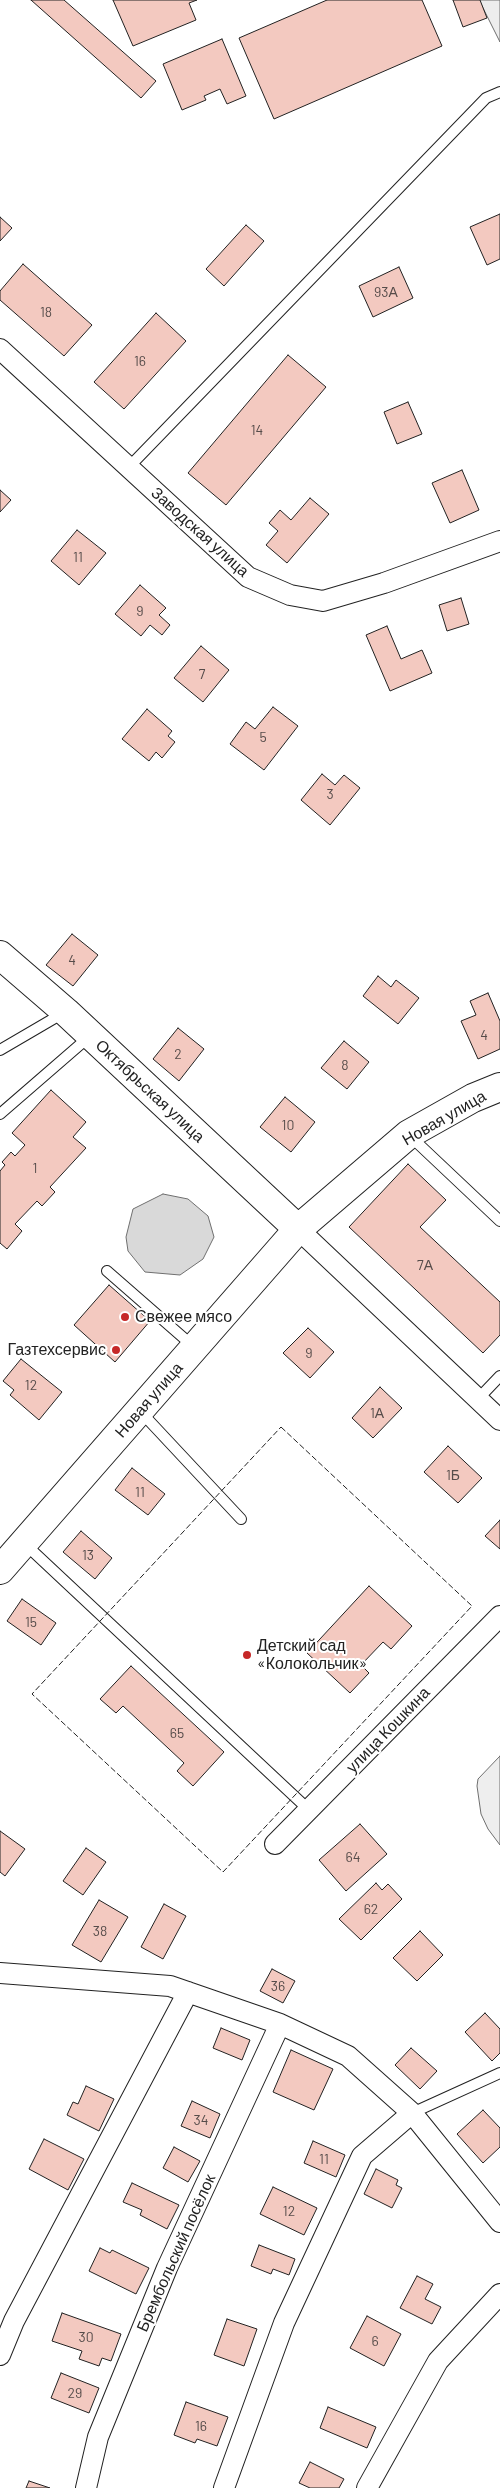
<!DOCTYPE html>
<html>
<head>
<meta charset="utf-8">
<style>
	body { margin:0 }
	canvas { display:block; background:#fff }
</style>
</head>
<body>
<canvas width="500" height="2488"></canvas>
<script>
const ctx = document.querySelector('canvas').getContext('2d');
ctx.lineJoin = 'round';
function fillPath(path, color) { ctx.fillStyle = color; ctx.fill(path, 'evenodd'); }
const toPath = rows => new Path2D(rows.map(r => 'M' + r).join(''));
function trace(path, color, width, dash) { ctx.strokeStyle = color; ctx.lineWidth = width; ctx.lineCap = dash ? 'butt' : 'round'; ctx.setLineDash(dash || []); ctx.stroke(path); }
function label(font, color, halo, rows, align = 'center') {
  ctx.font = font + ' Barlow,sans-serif'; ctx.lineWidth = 4; ctx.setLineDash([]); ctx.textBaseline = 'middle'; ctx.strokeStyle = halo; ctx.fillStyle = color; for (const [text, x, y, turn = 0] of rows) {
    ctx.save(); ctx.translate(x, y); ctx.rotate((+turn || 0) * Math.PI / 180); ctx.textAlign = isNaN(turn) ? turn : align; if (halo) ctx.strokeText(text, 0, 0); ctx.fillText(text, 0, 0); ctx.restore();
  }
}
const green = toPath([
	[500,1756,500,1845,488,1829,481,1814,477,1786,478,1779,500,1756]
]);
const parking = toPath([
	[479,0,500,0,500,42,479,0]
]);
const water = toPath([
	[163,1194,188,1199,208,1216,214,1237,203,1259,180,1275,145,1272,128,1251,126,1237,133,1209,163,1194]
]);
const building = toPath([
	[31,0,64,0,156,81,141,98,31,0],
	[113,0,197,0,189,3,196,20,133,46,113,0],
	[327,0,422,0,442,46,274,119,239,38,327,0],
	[453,0,480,0,487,18,463,27,453,0],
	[222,39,246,96,227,104,220,89,204,96,206,100,182,110,163,64,222,39],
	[500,214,500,259,487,265,470,227,500,214],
	[0,217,12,228,0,241,0,217],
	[246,225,264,241,224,286,206,269,246,225],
	[23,264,92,325,64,356,0,300,0,291,23,264],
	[399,267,413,298,373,317,359,286,399,267],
	[156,313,186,341,124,409,94,382,156,313],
	[288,355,326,387,226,505,188,473,288,355],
	[408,402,422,434,397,444,384,412,408,402],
	[462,470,479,510,450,523,432,483,462,470],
	[0,490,11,500,0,512,0,490],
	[310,498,329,514,287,563,266,545,278,531,269,523,280,510,291,520,310,498],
	[77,530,106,553,79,585,51,561,77,530],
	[140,585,166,608,159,615,170,625,162,635,150,625,141,636,115,614,140,585],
	[461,598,469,624,447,631,439,605,461,598],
	[387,626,401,659,422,650,432,673,390,691,366,635,387,626],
	[201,646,229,670,203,702,174,678,201,646],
	[273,707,298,726,264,770,230,744,246,722,255,729,273,707],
	[147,709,172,731,168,736,175,742,162,758,156,752,149,761,122,739,147,709],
	[322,774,335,785,344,775,360,788,330,825,301,800,322,774],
	[72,934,98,955,73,986,46,965,72,934],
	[378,976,391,987,396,980,419,998,398,1024,363,996,378,976],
	[488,993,500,1021,500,1049,478,1059,461,1021,476,1015,470,1001,488,993],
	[178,1028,204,1049,179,1081,153,1059,178,1028],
	[344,1041,369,1062,347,1089,321,1068,344,1041],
	[51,1090,86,1122,73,1137,86,1148,50,1187,55,1192,42,1206,37,1201,15,1224,22,1231,7,1249,0,1243,0,1171,5,1165,2,1162,11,1152,15,1156,25,1145,12,1133,51,1090],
	[285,1097,315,1122,291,1152,260,1127,285,1097],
	[408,1164,446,1200,420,1227,500,1302,500,1335,483,1353,349,1227,408,1164],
	[109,1285,150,1321,115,1362,74,1325,109,1285],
	[308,1328,334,1352,310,1378,283,1353,308,1328],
	[21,1359,62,1392,39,1420,10,1395,14,1390,3,1381,21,1359],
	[380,1387,402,1408,373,1438,352,1418,380,1387],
	[448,1446,482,1478,458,1503,424,1472,448,1446],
	[132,1468,165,1494,148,1515,115,1490,132,1468],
	[500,1520,500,1549,485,1536,500,1520],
	[81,1531,112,1558,95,1579,63,1552,81,1531],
	[369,1586,412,1626,391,1649,383,1642,361,1665,369,1673,350,1693,307,1653,369,1586],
	[22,1599,56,1623,41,1645,7,1621,22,1599],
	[131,1666,224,1752,193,1786,177,1771,184,1763,123,1706,116,1713,100,1699,131,1666],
	[360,1824,387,1854,346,1891,319,1860,360,1824],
	[0,1831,25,1849,5,1876,0,1872,0,1831],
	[86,1848,106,1862,83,1895,63,1881,86,1848],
	[376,1883,382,1890,388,1884,402,1899,361,1940,339,1919,376,1883],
	[99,1900,128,1917,101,1962,72,1945,99,1900],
	[164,1904,186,1916,163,1959,141,1947,164,1904],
	[420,1931,443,1955,417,1981,393,1958,420,1931],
	[272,1969,295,1981,283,2003,260,1991,272,1969],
	[485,2013,500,2029,500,2053,492,2061,465,2032,485,2013],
	[221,2028,250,2040,242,2060,213,2048,221,2028],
	[411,2048,437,2071,420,2089,395,2065,411,2048],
	[291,2050,333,2069,314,2110,273,2092,291,2050],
	[86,2086,114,2099,99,2131,67,2115,73,2102,78,2104,86,2086],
	[192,2101,220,2114,210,2138,181,2126,192,2101],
	[483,2110,500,2128,500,2147,483,2163,457,2134,483,2110],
	[44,2139,84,2159,68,2190,29,2169,44,2139],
	[313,2141,345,2155,336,2177,304,2163,313,2141],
	[174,2147,200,2161,188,2182,163,2168,174,2147],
	[376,2169,398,2180,396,2185,402,2188,392,2208,364,2194,376,2169],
	[132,2183,179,2205,167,2229,140,2215,142,2210,123,2202,132,2183],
	[273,2187,317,2208,304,2235,260,2214,273,2187],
	[259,2245,295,2259,289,2275,273,2269,271,2274,251,2266,259,2245],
	[100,2248,110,2253,112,2250,149,2268,136,2294,89,2271,100,2248],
	[417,2276,433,2284,425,2299,441,2307,432,2324,400,2308,417,2276],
	[62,2313,121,2334,111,2361,102,2358,99,2366,79,2359,82,2351,52,2341,62,2313],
	[367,2316,401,2334,384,2366,350,2348,367,2316],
	[227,2319,257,2329,244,2366,214,2355,227,2319],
	[61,2373,99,2388,89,2413,51,2398,61,2373],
	[186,2402,228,2417,217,2446,197,2439,195,2443,174,2435,186,2402],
	[328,2407,376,2427,367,2448,320,2428,328,2407],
	[310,2462,344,2479,339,2488,310,2488,299,2483,310,2462],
	[29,2481,50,2488,26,2488,29,2481]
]);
const lane = toPath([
	[129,467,486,98,500,92],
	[0,1050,65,1012],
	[0,1114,90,1036],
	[410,1136,500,1221],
	[107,1271,194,1347],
	[478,1399,500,1376],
	[140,1411,241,1519],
	[25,1544,309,1810],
	[412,2113,500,2073]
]);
const street = toPath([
	[0,349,248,577,290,595,323,601,384,583,500,541],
	[298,1229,500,1420],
	[275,1844,500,1616],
	[0,1973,170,1986,280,2024,348,2056,412,2113,500,2222],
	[0,2355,14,2321,188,1992],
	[86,2488,98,2437,167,2268,280,2024],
	[224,2488,284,2323,362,2156,412,2113],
	[367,2488,438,2361,500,2294]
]);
const secondary = toPath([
	[0,955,66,1012,298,1229],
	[0,1570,298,1229,409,1134,473,1098,500,1087]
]);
const fence = toPath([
	[281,1427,472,1606,223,1872,32,1694,281,1427]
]);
const markers = [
	[125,1317,5,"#c62828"],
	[116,1350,5,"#c62828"],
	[247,1655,5,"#c62828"]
];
const numberNames = [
	["93А",386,292],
	["18",46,312],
	["16",140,361],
	["14",257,430],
	["11",78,557],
	["9",140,611],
	["7",202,674],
	["5",263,737],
	["3",330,794],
	["4",72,960],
	["4",484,1035],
	["2",178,1054],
	["8",345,1065],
	["10",288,1125],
	["1",35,1168],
	["7А",425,1265],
	["9",309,1353],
	["12",31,1385],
	["1А",377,1413],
	["1Б",453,1475],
	["11",140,1492],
	["13",88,1555],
	["15",31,1622],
	["65",177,1733],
	["64",353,1857],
	["62",371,1909],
	["38",100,1931],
	["36",278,1986],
	["34",201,2120],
	["11",324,2159],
	["12",289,2211],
	["30",86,2337],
	["6",375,2341],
	["29",75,2393],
	["16",201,2426]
];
const streetNames = [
	["Заводская улица",200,532,42],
	["Октябрьская улица",150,1091,43],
	["Новая улица",444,1118,-30],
	["Новая улица",149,1400,-49],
	["улица Кошкина",388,1730,-46],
	["Брембольский посёлок",176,2253,-66]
];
const poiNames = [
	["Свежее мясо",135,1317],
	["Газтехсервис",106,1350,"right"],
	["Детский сад",257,1646],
	["«Колокольчик»",257,1664]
];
fillPath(green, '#eee');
trace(green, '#6f6f6f', 1);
fillPath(parking, '#ededed');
trace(parking, '#6f6f6f', 1);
fillPath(water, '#d9d9d9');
trace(water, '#6f6f6f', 1);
fillPath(building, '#f3c9c0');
trace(building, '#222', 1);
trace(lane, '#222', 12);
trace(street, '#222', 22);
trace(secondary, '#222', 30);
trace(lane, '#fff', 10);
trace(street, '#fff', 20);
trace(secondary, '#fff', 28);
trace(fence, '#222', 1, [6, 2.5]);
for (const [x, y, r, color] of markers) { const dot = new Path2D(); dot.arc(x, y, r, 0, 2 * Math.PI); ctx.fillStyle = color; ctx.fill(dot); trace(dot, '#fff', 2); }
label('14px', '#564c4a', null, numberNames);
label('16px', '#222', '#fff', streetNames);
label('16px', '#222', '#fff', poiNames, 'left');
</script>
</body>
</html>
